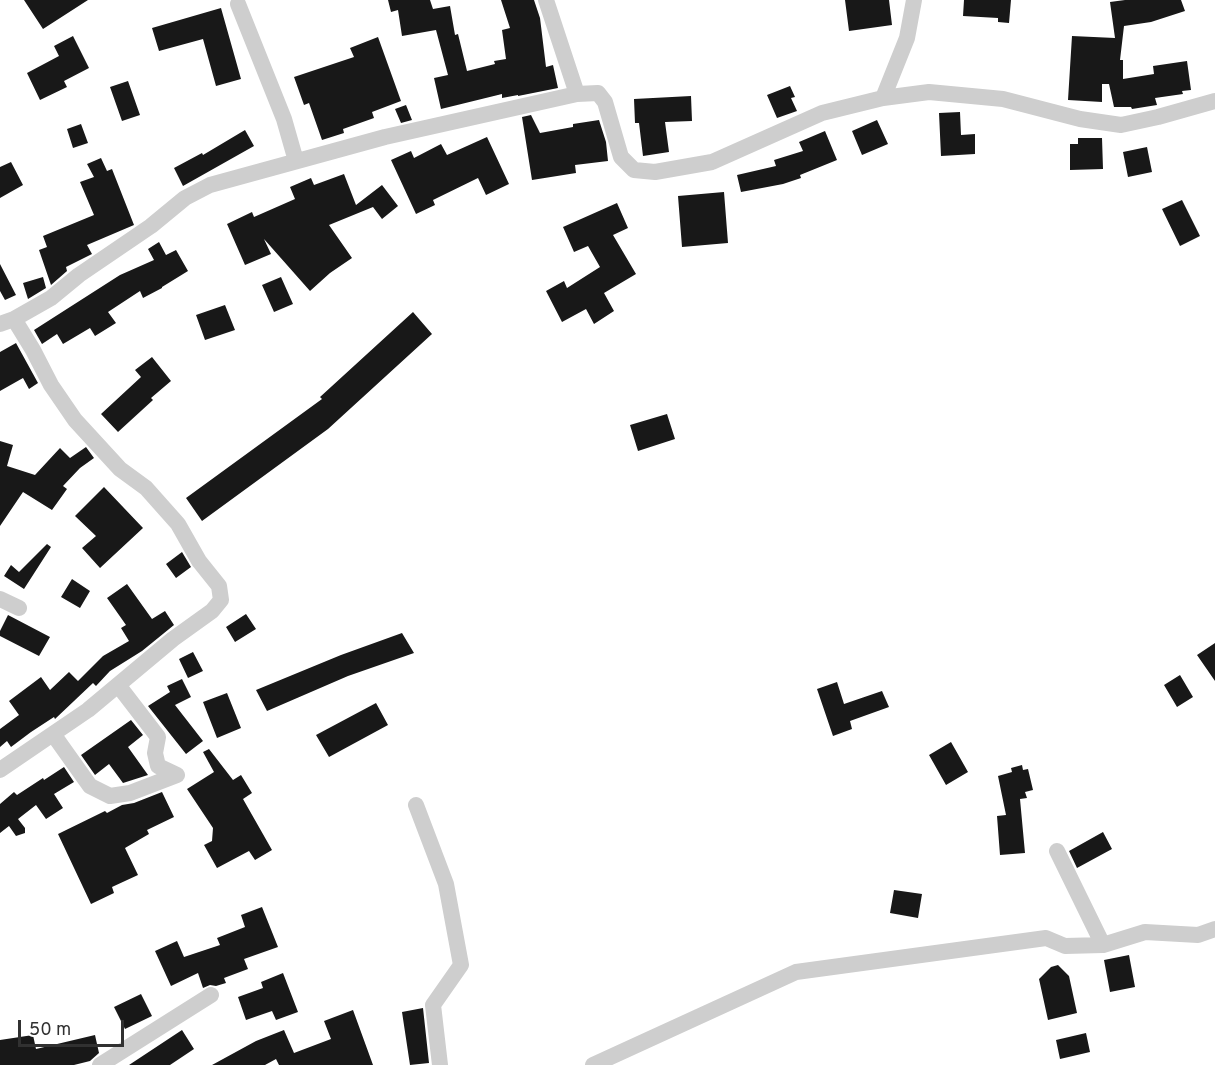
<!DOCTYPE html>
<html>
<head>
<meta charset="utf-8">
<style>
	body { margin:0 }
	#map { position:relative; width:1215px; height:1065px; overflow:hidden; background:#fff; font-family:Overpass,sans-serif }
	canvas { display:block }
	.scale { position:absolute; left:18px; top:1020px; width:106px; height:27px; box-sizing:border-box; border:3px solid #313131; border-top:0; padding-left:8px; font-size:18px; line-height:21px; white-space:nowrap; color:#313131; -webkit-text-stroke:4px #fff; paint-order:stroke }
</style>
</head>
<body>
<div id="map">
<canvas width="1215" height="1065"></canvas>
<div class="scale">50 m</div>
</div>
<script>
const ctx = document.querySelector('canvas').getContext('2d');
ctx.lineJoin = 'round';
function fillPath(path, color) { ctx.fillStyle = color; ctx.fill(path, 'evenodd'); }
const toPath = rows => new Path2D(rows.map(r => 'M' + r).join(''));
function trace(path, color, width, dash) { ctx.strokeStyle = color; ctx.lineWidth = width; ctx.lineCap = dash ? 'butt' : 'round'; ctx.setLineDash(dash || []); ctx.stroke(path); }
const building = toPath([
	[24,0,88,0,43,29],
	[388,0,430,0,433,9,450,6,455,35,458,34,467,71,495,64,494,61,506,59,502,30,510,28,501,0,534,0,540,18,546,67,553,65,558,88,518,96,518,95,502,98,502,94,441,109,434,78,448,75,436,30,402,36,398,10,391,12],
	[845,0,889,0,892,25,849,31],
	[964,0,1011,0,1009,23,998,22,998,18,963,16],
	[1125,0,1181,0,1185,11,1151,22,1124,26,1120,60,1123,60,1123,79,1154,74,1153,66,1187,61,1191,90,1182,91,1183,94,1155,98,1157,105,1132,109,1131,107,1114,107,1109,84,1102,84,1102,102,1068,100,1072,36,1115,38,1110,2],
	[221,8,241,79,216,86,203,39,159,51,152,28],
	[73,36,89,68,64,81,67,87,40,100,27,73,59,56,54,46],
	[378,37,401,101,372,112,374,118,343,129,344,133,322,140,309,103,304,105,294,77,354,57,350,48],
	[128,81,140,115,122,121,110,87],
	[790,86,795,97,791,98,797,111,777,118,767,95],
	[691,96,692,121,665,122,669,152,643,156,639,123,635,123,634,99],
	[406,105,412,120,401,123,395,109],
	[960,112,961,135,975,134,975,154,941,156,939,113],
	[531,115,540,133,573,127,573,124,599,120,606,142,608,161,575,165,576,173,532,180,522,117],
	[877,120,888,144,862,155,852,131],
	[81,124,88,143,73,148,67,129],
	[245,130,254,146,183,186,174,168,202,153,203,155],
	[825,131,837,160,800,175,801,178,783,184,741,192,737,175,776,166,774,160,803,151,799,142],
	[487,137,509,184,486,195,478,178,433,200,435,205,416,214,391,160,411,151,414,158,441,144,447,155],
	[1078,138,1102,138,1103,169,1070,170,1070,144,1078,144],
	[1147,147,1152,172,1128,177,1123,152],
	[101,158,107,171,112,169,134,225,87,245,92,254,66,267,67,271,51,285,39,250,47,247,43,236,94,215,80,182,94,177,87,164],
	[11,162,23,185,0,198,0,167],
	[344,174,356,205,382,185,398,206,382,219,373,207,329,225,352,258,330,273,310,291,264,239,271,254,245,265,227,224,252,212,254,217,295,199,290,187,311,178,314,185],
	[724,192,728,243,682,247,678,196],
	[1182,200,1200,236,1180,246,1162,209],
	[617,203,628,228,613,235,636,274,604,293,614,311,594,324,586,309,562,322,546,291,564,281,567,288,600,267,588,246,574,252,563,227],
	[159,242,166,255,176,250,188,271,162,287,162,288,143,298,140,291,108,312,116,323,95,336,90,328,63,344,57,334,42,344,34,330,120,275,154,260,148,249],
	[0,264,16,295,5,300,0,291],
	[43,277,46,288,28,299,23,283],
	[281,277,293,304,274,312,262,285],
	[225,305,235,330,205,340,196,315],
	[413,312,432,334,328,429,202,521,186,498,322,399,320,397],
	[16,343,38,383,29,389,23,378,0,391,0,352],
	[152,357,171,381,151,398,153,400,118,432,101,414,141,377,135,370],
	[667,414,675,439,638,451,630,425],
	[0,441,13,445,7,466,35,475,60,448,70,458,86,447,94,458,80,468,63,486,67,489,52,510,23,492,0,526],
	[104,487,143,528,100,568,82,548,96,536,75,516],
	[47,544,51,547,24,589,4,576,11,565,19,572],
	[182,552,191,567,176,578,166,564],
	[72,579,90,591,80,608,61,597],
	[127,584,152,619,165,611,174,625,142,651,110,671,96,686,93,683,55,719,54,717,31,732,11,747,7,741,0,747,0,729,19,715,9,701,41,677,50,690,69,672,78,681,103,656,129,641,121,628,126,625,107,598],
	[246,614,256,629,235,642,226,627],
	[8,615,50,637,39,656,0,636,0,631],
	[402,633,414,653,348,676,267,711,256,690,341,655],
	[1215,643,1215,681,1197,655],
	[193,652,203,671,188,678,179,659],
	[1180,675,1193,697,1177,707,1164,685],
	[182,679,191,697,175,705,203,741,186,754,148,706,170,692,167,686],
	[837,682,844,704,882,691,889,707,850,721,852,729,833,736,817,689],
	[227,693,241,728,217,738,203,702],
	[376,703,388,725,329,757,316,735],
	[131,720,143,735,128,747,148,775,123,783,109,764,95,775,81,755],
	[951,742,968,772,946,785,929,755],
	[209,749,233,780,241,775,252,793,243,799,272,850,255,860,249,851,217,868,204,845,212,841,213,828,187,789,214,772,203,752],
	[1022,765,1023,770,1028,769,1033,790,1025,792,1027,798,1020,799,1025,853,1000,855,997,816,1006,815,998,776,1012,772,1011,768],
	[64,767,74,782,54,794,63,808,46,819,36,805,18,819,25,828,25,833,16,836,9,826,0,833,0,804,14,792,17,795,43,778,44,780],
	[162,792,174,817,147,830,149,834,125,848,138,875,112,887,114,893,91,904,58,834,105,811,107,813,122,805,134,803],
	[1103,832,1112,849,1077,868,1069,851],
	[894,890,922,894,918,918,890,913],
	[262,907,278,947,244,959,248,969,224,978,226,983,216,986,210,985,203,988,198,973,171,986,155,951,177,941,184,957,220,945,217,938,245,927,241,915],
	[1129,955,1135,987,1110,992,1104,960],
	[1058,965,1069,976,1077,1013,1048,1020,1039,979,1051,967],
	[283,973,298,1012,276,1020,272,1011,246,1020,238,997,263,988,261,982],
	[141,994,152,1016,125,1029,114,1007],
	[423,1008,429,1063,410,1065,402,1012],
	[353,1010,373,1065,279,1065,276,1059,265,1065,212,1065,256,1041,284,1030,294,1053,331,1039,324,1021],
	[182,1030,194,1049,170,1065,129,1065],
	[1086,1033,1090,1052,1060,1059,1056,1040],
	[33,1035,36,1049,95,1035,99,1053,90,1061,74,1065,0,1065,0,1040]
]);
const minor = toPath([
	[546,0,577,94],
	[238,4,284,119,296,161],
	[883,98,907,38,914,0],
	[0,324,14,319,51,298,79,275,151,226,185,198,210,185,385,137,577,94,598,93,605,102,621,157,634,170,655,172,712,162,822,113,883,98,929,92,1003,99,1080,119,1121,125,1158,117,1215,101],
	[0,599,19,608],
	[53,734,90,786,110,796,130,793,177,775,158,766,155,753,158,737,118,685],
	[0,770,88,710,173,639,212,611,221,600,219,586,199,561,178,524,146,488,120,469,75,420,51,385,33,350,14,319],
	[416,805,446,884,461,965,433,1005,440,1065],
	[1057,851,1103,945],
	[100,1065,211,995],
	[593,1065,796,972,1046,938,1065,946,1103,945,1145,932,1198,935,1215,929]
]);
fillPath(building, '#181818');
trace(minor, '#cecece', 16);
</script>
</body>
</html>
